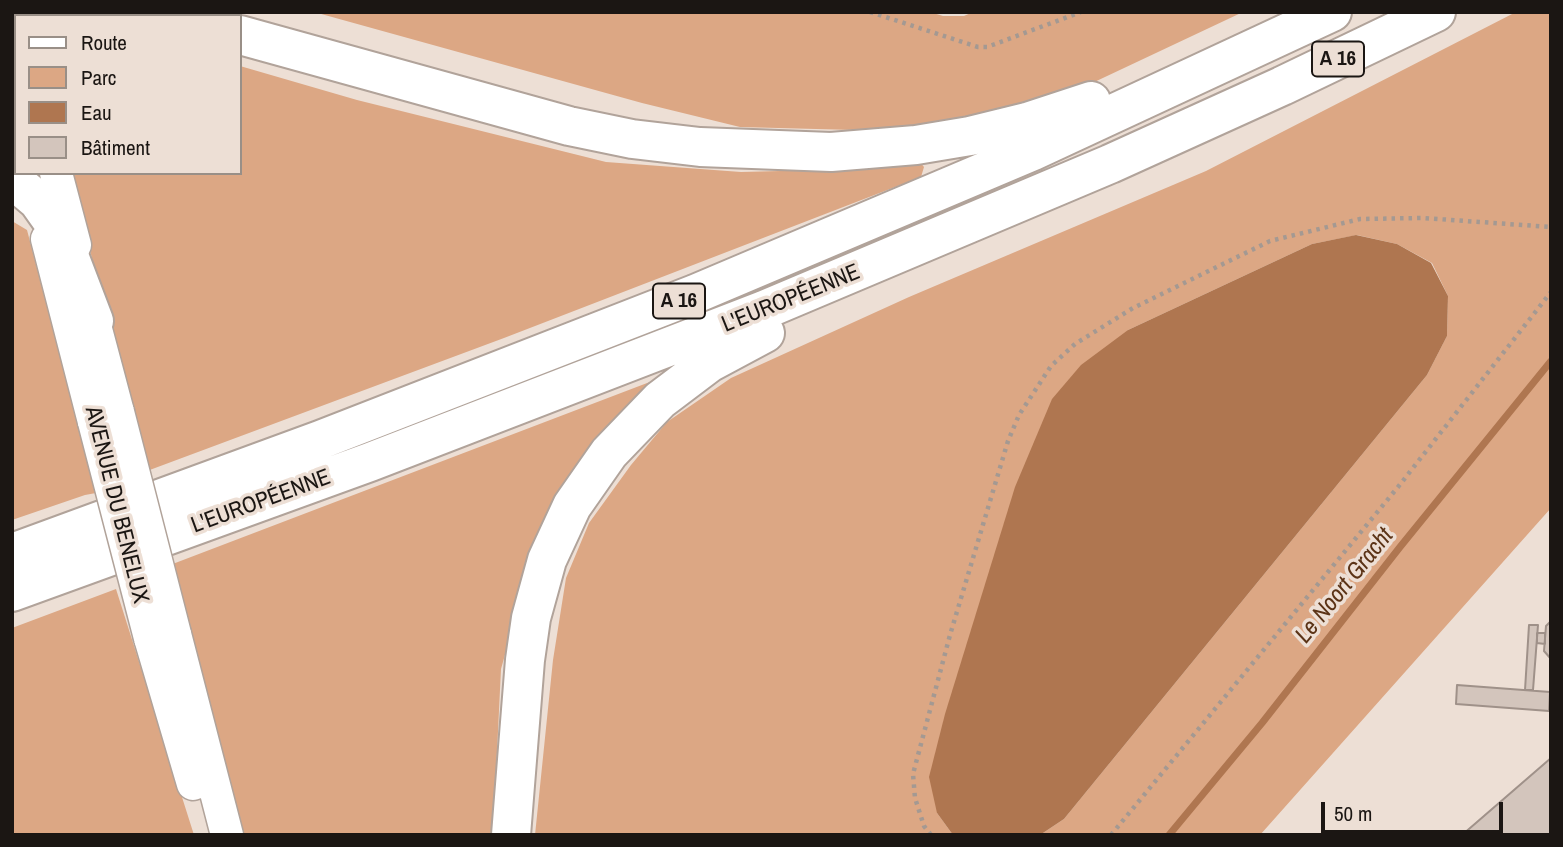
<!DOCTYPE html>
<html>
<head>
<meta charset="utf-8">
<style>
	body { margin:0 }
	#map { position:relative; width:1563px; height:847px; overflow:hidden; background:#eddfd5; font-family:"Archivo Narrow",sans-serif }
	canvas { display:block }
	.frame { position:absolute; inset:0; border:14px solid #1b1613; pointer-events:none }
	.legend { position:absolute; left:14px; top:14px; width:228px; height:161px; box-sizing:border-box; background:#eddfd5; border:2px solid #998f87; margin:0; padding:9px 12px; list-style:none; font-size:21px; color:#1b1613 }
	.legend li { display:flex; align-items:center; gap:14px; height:35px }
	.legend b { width:35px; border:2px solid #998f87 }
	.scale { position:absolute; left:1321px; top:802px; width:182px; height:32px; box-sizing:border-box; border:4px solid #1b1613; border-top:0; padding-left:9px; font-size:21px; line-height:24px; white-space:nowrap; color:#1b1613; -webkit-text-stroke:5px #eddfd5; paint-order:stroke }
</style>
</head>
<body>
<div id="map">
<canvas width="1563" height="847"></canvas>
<div class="frame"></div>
<ul class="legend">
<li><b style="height:9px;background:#fff"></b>Route</li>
<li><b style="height:19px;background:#dca784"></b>Parc</li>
<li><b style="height:19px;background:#af7650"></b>Eau</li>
<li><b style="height:19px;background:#d3c5bc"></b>Bâtiment</li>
</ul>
<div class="scale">50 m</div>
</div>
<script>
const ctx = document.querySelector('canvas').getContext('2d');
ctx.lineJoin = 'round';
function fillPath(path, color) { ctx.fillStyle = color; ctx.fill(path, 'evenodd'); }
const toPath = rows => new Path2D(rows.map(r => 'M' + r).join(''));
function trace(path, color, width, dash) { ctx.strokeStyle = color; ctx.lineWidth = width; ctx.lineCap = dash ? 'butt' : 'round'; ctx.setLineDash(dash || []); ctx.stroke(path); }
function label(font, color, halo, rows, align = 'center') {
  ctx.font = font + ' "Archivo Narrow",sans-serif'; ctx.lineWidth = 7; ctx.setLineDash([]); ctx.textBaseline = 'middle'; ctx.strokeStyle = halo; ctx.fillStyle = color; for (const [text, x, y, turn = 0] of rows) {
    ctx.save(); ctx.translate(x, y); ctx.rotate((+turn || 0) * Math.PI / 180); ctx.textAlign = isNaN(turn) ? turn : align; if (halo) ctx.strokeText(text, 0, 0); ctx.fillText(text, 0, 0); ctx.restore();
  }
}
const green = toPath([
	[314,12,930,12,943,16,964,16,973,12,1243,12,1088,85,1003,110,892,131,740,127,642,103],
	[1516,12,1551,12,1551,508,1260,835,1040,835,1064,819,1427,375,1447,336,1448,296,1432,263,1397,244,1357,235,1312,244,1128,330,937,813,953,835,535,835,553,660,566,578,589,523,631,465,667,422,731,378,909,297,1206,171],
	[240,66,357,100,606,162,741,172,858,169,901,162,919,161,924,167,921,177,504,338,147,471,70,173,240,173],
	[12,221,27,230,96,493,85,495,12,520],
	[655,380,526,580,501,669,493,835,240,835,170,565],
	[116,589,194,835,12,835,12,628]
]);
const water = toPath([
	[1356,235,1397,244,1431,263,1448,296,1447,336,1427,375,1064,819,1040,835,953,835,937,813,929,777,945,714,1015,487,1052,399,1081,365,1128,330,1312,244]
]);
const stream = toPath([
	[1169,835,1262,723,1400,547,1551,361]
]);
const building = toPath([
	[1551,621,1551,659,1544,651,1546,626,1551,621],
	[1529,625,1538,625,1533,690,1525,690,1529,625],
	[1537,633,1545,633,1545,644,1537,643,1537,633],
	[1457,685,1550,692,1549,711,1456,704,1457,685],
	[1551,758,1551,835,1462,835,1551,758]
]);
const path = toPath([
	[870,12,978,47,987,47,1081,12],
	[931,835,924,826,915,798,913,774,950,635,1008,441,1019,415,1051,366,1075,344,1133,308,1270,241,1360,219,1423,218,1551,227],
	[1111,835,1398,487,1551,292]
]);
const minor = toPath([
	[15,12,16,16],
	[12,103,16,117],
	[56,173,75,245],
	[47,239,94,422],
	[88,299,118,412],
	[175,634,227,835],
	[150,638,193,784]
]);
const highway = toPath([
	[161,12,173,16],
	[36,16,41,12],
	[240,35,569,126,632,139,700,147,831,152,916,145,970,136,1027,122,1091,101],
	[12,43,16,37],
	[12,179,38,201,60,232,94,321],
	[12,553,320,440,695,294,1033,151,1332,12],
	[12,592,370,462,764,310,1110,164,1282,86,1436,12],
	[511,835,525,660,531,618,547,560,572,506,609,453,660,400,709,363,765,333]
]);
const minorBridge = toPath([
	[118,412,175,634],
	[94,422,150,638]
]);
const shields = [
	[1338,59,52],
	[679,301,52]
];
const shieldNames = [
	["A 16",1338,59],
	["A 16",679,301]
];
const streetNames = [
	["L'EUROPÉENNE",791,299,-22],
	["L'EUROPÉENNE",261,502,-20],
	["AVENUE DU BENELUX",116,505,76]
];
const waterNames = [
	["Le Noort Gracht",1345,586,-51]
];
fillPath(green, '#dca784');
fillPath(water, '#af7650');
trace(stream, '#af7650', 7);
fillPath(building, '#d3c5bc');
trace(building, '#9f9189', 2);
trace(minor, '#b1a39a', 35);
trace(highway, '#b1a39a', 42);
trace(path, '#a49992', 4.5, [3.5, 5]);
trace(minor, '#fff', 32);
trace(highway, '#fff', 38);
trace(minorBridge, '#b1a39a', 35, []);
trace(minorBridge, '#fff', 32);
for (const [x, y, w] of shields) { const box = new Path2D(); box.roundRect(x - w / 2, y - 17.5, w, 35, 5); ctx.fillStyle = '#eddfd5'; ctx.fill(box); trace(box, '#1b1613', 2); }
label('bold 21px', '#1b1613', null, shieldNames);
label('23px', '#1b1613', '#eddfd5', streetNames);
label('italic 24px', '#5b3316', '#eddfd5', waterNames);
</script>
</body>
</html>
